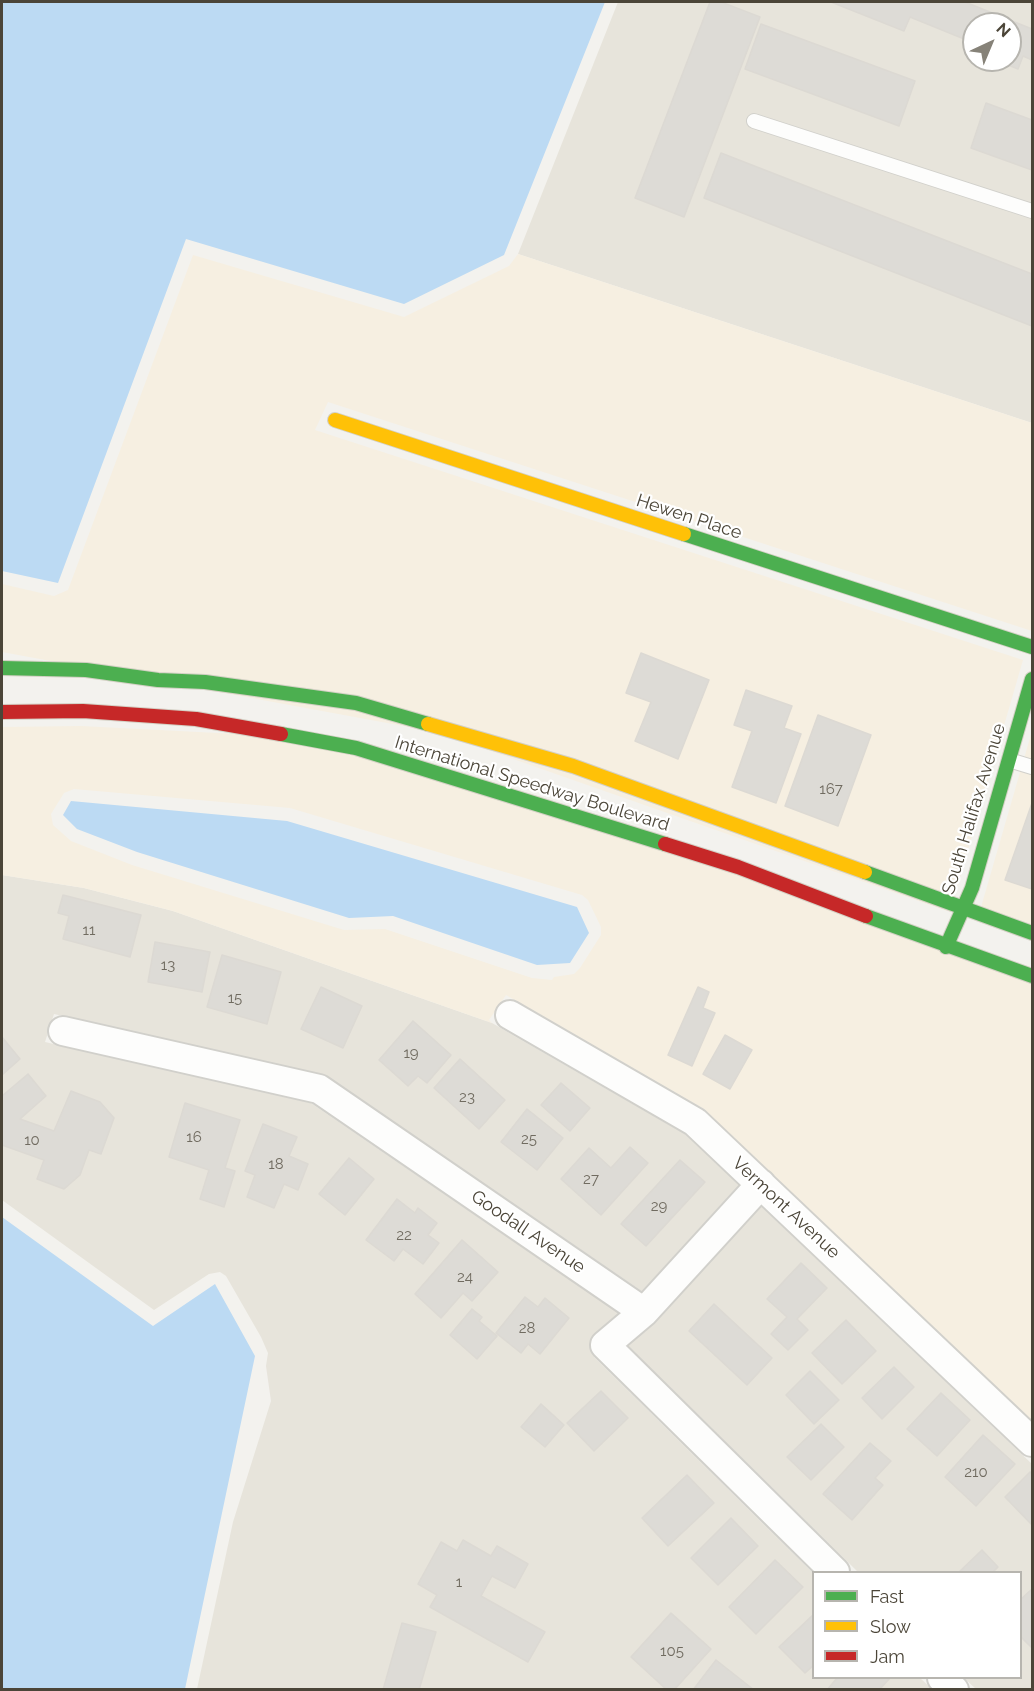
<!DOCTYPE html>
<html>
<head>
<meta charset="utf-8">
<style>
	body { margin:0 }
	#map { position:relative; width:1034px; height:1691px; overflow:hidden; background:#f3f2ee; font-family:Raleway,sans-serif }
	canvas { display:block }
	.frame { position:absolute; inset:0; border:3px solid #4b4538; pointer-events:none }
	.legend { position:absolute; left:812px; top:1571px; width:210px; height:108px; box-sizing:border-box; background:#fff; border:2px solid #b7b5af; margin:0; padding:8px 10px; list-style:none; font-size:18px; color:#4b4538 }
	.legend li { display:flex; align-items:center; gap:12px; height:30px }
	.legend b { width:30px; border:2px solid #b7b5af }
	.north { position:absolute; left:962px; top:12px; width:60px; height:60px; box-sizing:border-box; background:#fff; border:2px solid #b7b5af; border-radius:50%; rotate:44deg; font-size:16px; font-weight:700; line-height:24px; text-align:center; color:#4b4538 }
	.north::after { content:''; display:block; margin:auto; width:21px; height:27px; background:#868278; clip-path:polygon(50% 0,100% 100%,50% 72%,0 100%) }
</style>
</head>
<body>
<div id="map">
<canvas width="1034" height="1691"></canvas>
<div class="frame"></div>
<ul class="legend">
<li><b style="height:8px;background:#4caf50"></b>Fast</li>
<li><b style="height:8px;background:#ffc107"></b>Slow</li>
<li><b style="height:8px;background:#c62828"></b>Jam</li>
</ul>
<div class="north">N</div>
</div>
<script>
const ctx = document.querySelector('canvas').getContext('2d');
ctx.lineJoin = 'round';
function fillPath(path, color) { ctx.fillStyle = color; ctx.fill(path, 'evenodd'); }
const toPath = rows => new Path2D(rows.map(r => 'M' + r).join(''));
function trace(path, color, width, dash) { ctx.strokeStyle = color; ctx.lineWidth = width; ctx.lineCap = dash ? 'butt' : 'round'; ctx.setLineDash(dash || []); ctx.stroke(path); }
function label(font, color, halo, rows, align = 'center') {
  ctx.font = font + ' Raleway,sans-serif'; ctx.lineWidth = 4.5; ctx.setLineDash([]); ctx.textBaseline = 'middle'; ctx.strokeStyle = halo; ctx.fillStyle = color; for (const [text, x, y, turn = 0] of rows) {
    ctx.save(); ctx.translate(x, y); ctx.rotate((+turn || 0) * Math.PI / 180); ctx.textAlign = isNaN(turn) ? turn : align; if (halo) ctx.strokeText(text, 0, 0); ctx.fillText(text, 0, 0); ctx.restore();
  }
}
const residential = toPath([
	[618,2,1032,2,1032,423,518,254],
	[974,24,1010,24,1010,60,974,60],
	[2,875,84,888,173,911,492,1023,685,1134,740,1186,643,1292,324,1075,54,1014,45,1042,311,1103,620,1314,596,1335,594,1357,813,1573,814,1678,920,1678,932,1689,197,1689,233,1522,271,1401,266,1366,268,1353,261,1337,226,1276,220,1272,209,1274,154,1310,2,1200],
	[760,1205,1032,1464,1032,1689,976,1689,964,1678,1020,1678,1020,1572,858,1572,627,1345,642,1332,645,1332]
]);
const commercial = toPath([
	[518,254,1032,423,1032,631,328,402,315,430,1023,660,950,912,436,732,2,652,2,584,54,596,68,590,193,255,404,317,509,266],
	[81,726,335,739,1032,974,1032,1421,704,1109,506,995,489,1020,492,1023,173,911,84,888,2,875,2,727],
	[74,789,290,808,582,895,588,900,601,927,601,935,580,968,574,974,554,977,552,980,532,978,385,929,344,930,132,865,71,841,53,825,51,814,64,793],
	[1032,731,1032,941,977,921]
]);
const water = toPath([
	[2,2,605,2,504,255,404,304,186,239,58,583,2,571],
	[71,801,287,821,577,907,589,933,570,963,537,965,393,916,349,918,137,852,77,829,63,815],
	[2,1217,153,1326,215,1284,255,1356,185,1689,2,1689]
]);
const building = toPath([
	[710,2,721,2,760,17,684,217,635,198,710,2],
	[831,2,965,2,1032,29,1032,60,1023,56,1018,69,998,61,1010,60,1010,24,974,24,974,43,910,17,904,31,831,2],
	[761,24,915,81,899,126,745,69,761,24],
	[986,103,1032,120,1032,170,971,148,986,103],
	[721,153,1032,274,1032,326,704,198,721,153],
	[641,653,709,680,678,759,635,741,651,702,626,693,641,653],
	[746,690,792,706,784,728,801,734,776,803,732,787,752,731,734,725,746,690],
	[818,715,871,735,838,826,785,806,818,715],
	[1032,803,1032,889,1005,880,1032,803],
	[63,895,141,915,130,957,63,939,69,916,58,913,63,895],
	[155,942,210,952,202,992,148,982,155,942],
	[222,955,281,972,267,1024,207,1007,222,955],
	[321,987,362,1006,343,1048,301,1029,321,987],
	[698,987,709,992,703,1008,715,1013,692,1066,668,1055,698,987],
	[413,1021,451,1055,427,1083,418,1076,408,1086,379,1060,413,1021],
	[725,1035,752,1050,730,1089,703,1074,725,1035],
	[2,1037,20,1059,2,1075,2,1037],
	[460,1059,505,1100,479,1129,434,1088,460,1059],
	[28,1074,46,1096,20,1119,54,1131,71,1091,100,1102,114,1118,101,1154,89,1150,80,1175,64,1189,37,1179,44,1160,2,1145,2,1096,28,1074],
	[561,1083,590,1108,570,1131,541,1105,561,1083],
	[185,1103,240,1120,225,1168,235,1171,224,1207,200,1199,209,1170,169,1157,185,1103],
	[527,1109,563,1138,537,1170,501,1142,527,1109],
	[263,1124,297,1137,289,1156,308,1164,298,1190,284,1184,274,1208,247,1197,255,1175,245,1171,263,1124],
	[630,1147,648,1163,601,1215,561,1179,589,1148,611,1168,630,1147],
	[349,1158,374,1179,345,1215,319,1194,349,1158],
	[680,1160,705,1182,646,1246,621,1224,680,1160],
	[397,1199,415,1213,418,1208,437,1223,428,1235,439,1243,423,1264,403,1249,394,1261,366,1240,397,1199],
	[462,1240,498,1272,472,1301,463,1293,441,1318,415,1294,462,1240],
	[801,1263,827,1288,797,1319,808,1330,788,1350,771,1334,787,1317,767,1299,801,1263],
	[525,1297,538,1307,545,1298,569,1318,540,1354,528,1344,521,1353,496,1333,525,1297],
	[714,1304,772,1358,747,1385,689,1331,714,1304],
	[472,1309,482,1317,479,1321,497,1336,477,1359,450,1335,472,1309],
	[846,1320,876,1351,842,1384,812,1353,846,1320],
	[894,1367,914,1387,882,1419,862,1398,894,1367],
	[810,1371,839,1400,814,1424,786,1395,810,1371],
	[601,1391,628,1418,594,1451,567,1423,601,1391],
	[941,1393,970,1420,937,1456,907,1429,941,1393],
	[541,1404,564,1425,545,1447,521,1427,541,1404],
	[821,1424,844,1447,811,1480,787,1457,821,1424],
	[983,1435,1015,1464,976,1506,945,1477,983,1435],
	[870,1443,891,1461,875,1478,883,1485,852,1520,823,1494,870,1443],
	[1030,1472,1032,1475,1032,1525,1005,1497,1030,1472],
	[687,1475,714,1503,668,1546,642,1518,687,1475],
	[731,1518,758,1546,718,1585,691,1558,731,1518],
	[463,1540,491,1556,497,1546,528,1564,515,1588,492,1576,481,1596,545,1632,528,1662,430,1607,437,1595,418,1584,441,1542,457,1551,463,1540],
	[982,1550,998,1567,993,1572,959,1572,982,1550],
	[775,1560,803,1587,756,1634,729,1607,775,1560],
	[1032,1589,1032,1646,1031,1647,1020,1636,1020,1600,1032,1589],
	[671,1613,711,1649,674,1690,667,1690,631,1657,671,1613],
	[814,1614,814,1665,805,1673,779,1647,814,1614],
	[402,1623,436,1632,419,1690,383,1690,402,1623],
	[716,1660,754,1690,693,1690,716,1660],
	[837,1678,890,1678,879,1690,827,1690,837,1678]
]);
const lane = toPath([
	[754,121,1032,211],
	[1009,760,1032,767]
]);
const street = toPath([
	[510,1015,695,1122,1032,1442],
	[63,1031,319,1089,644,1312],
	[761,1184,644,1312,605,1345,835,1572],
	[942,1678,954,1690]
]);
const fast = toPath([
	[684,534,1032,647],
	[2,668,86,670,158,680,205,682,356,703,428,724],
	[281,734,356,748,665,844],
	[865,872,1032,933],
	[866,916,1032,976],
	[946,947,972,888,1032,679]
]);
const slow = toPath([
	[335,420,684,534],
	[428,724,573,766,865,872]
]);
const jam = toPath([
	[2,712,83,711,196,719,281,734],
	[665,844,738,867,866,916]
]);
const numberNames = [
	["167",831,789],
	["11",89,930],
	["13",168,965],
	["15",235,998],
	["19",411,1053],
	["23",467,1097],
	["16",194,1137],
	["25",529,1139],
	["10",32,1140],
	["18",276,1164],
	["27",591,1179],
	["29",659,1206],
	["22",404,1235],
	["24",465,1277],
	["28",527,1328],
	["210",976,1472],
	["1",459,1582],
	["105",672,1651]
];
const streetNames = [
	["Hewen Place",689,517,18],
	["International Speedway Boulevard",532,784,17],
	["South Halifax Avenue",974,809,-73],
	["Vermont Avenue",786,1208,43],
	["Goodall Avenue",528,1232,34]
];
fillPath(residential, '#e7e4db');
fillPath(commercial, '#f6efe1');
fillPath(water, '#bcdaf3');
fillPath(building, '#dddbd6');
trace(building, '#dcd9d3', 1.5);
trace(lane, '#d1d0cb', 16);
trace(street, '#d1d0cb', 32);
trace(fast, '#d3d0c4', 16);
trace(slow, '#d3d0c4', 16);
trace(jam, '#d3d0c4', 16);
trace(lane, '#fdfdfc', 14);
trace(street, '#fdfdfc', 28);
trace(fast, '#4caf50', 14);
trace(slow, '#ffc107', 14);
trace(jam, '#c62828', 14);
label('15px', '#706b60', null, numberNames);
label('18px', '#4b4538', '#fff', streetNames);
</script>
</body>
</html>
